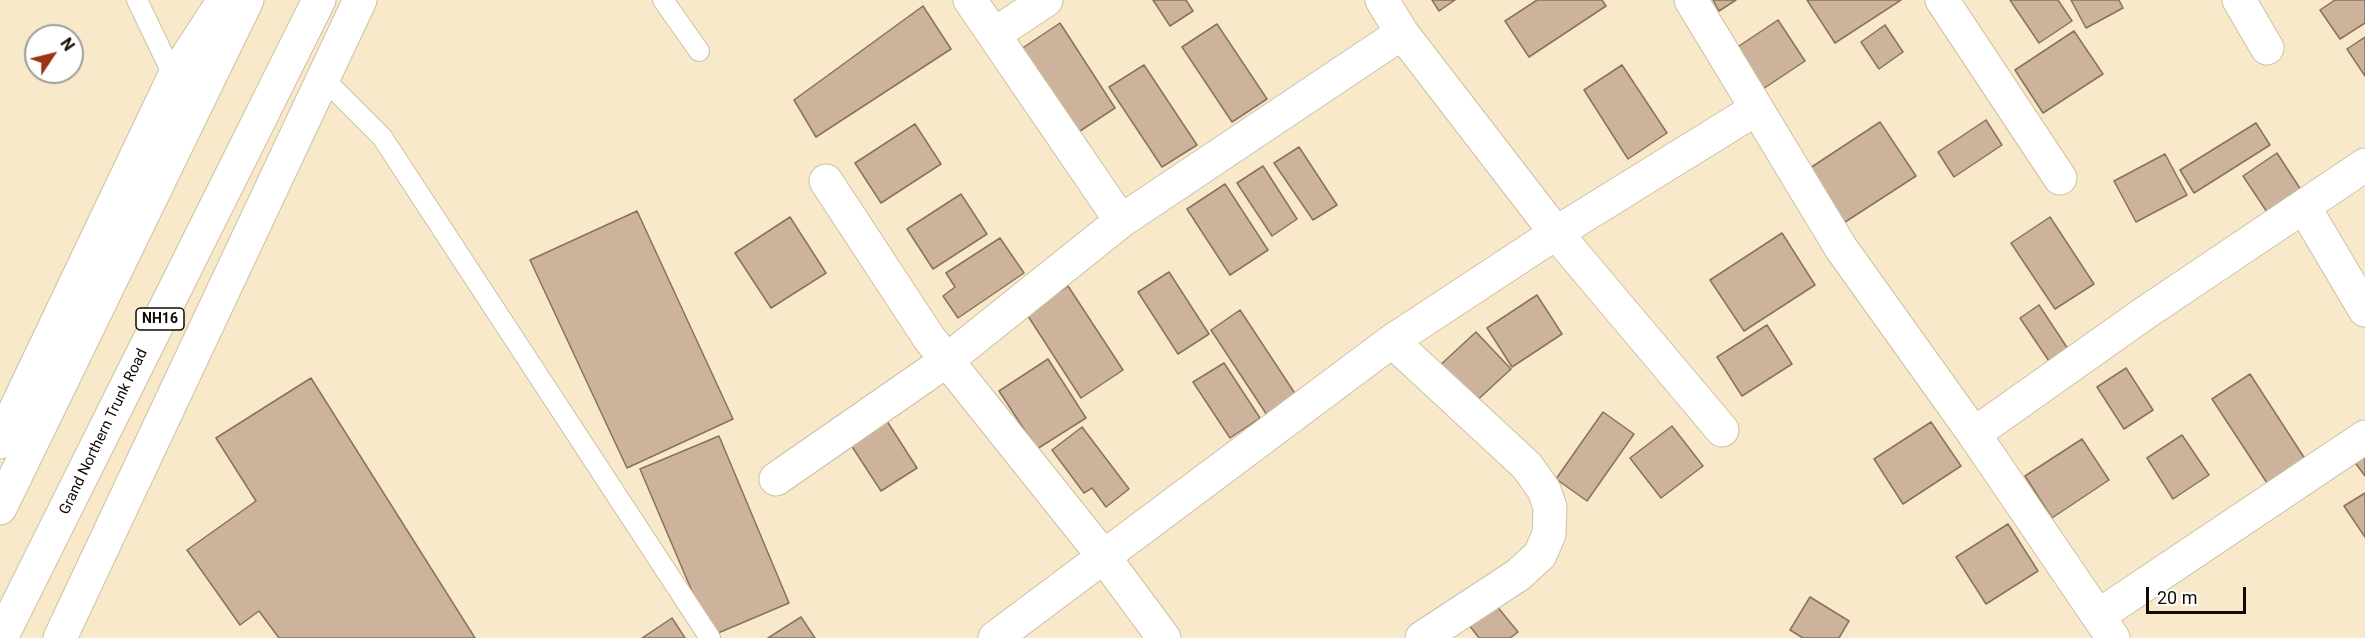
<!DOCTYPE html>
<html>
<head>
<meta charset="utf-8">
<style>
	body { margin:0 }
	#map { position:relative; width:2365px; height:638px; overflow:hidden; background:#f7e9ca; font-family:Roboto,sans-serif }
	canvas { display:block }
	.north { position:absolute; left:24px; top:24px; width:60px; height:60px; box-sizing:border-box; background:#fff; border:2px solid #9f9d9a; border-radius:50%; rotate:55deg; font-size:16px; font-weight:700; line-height:24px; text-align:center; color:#0f0b03 }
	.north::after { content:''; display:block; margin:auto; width:21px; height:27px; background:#9b3315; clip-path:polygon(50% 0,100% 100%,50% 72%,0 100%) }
	.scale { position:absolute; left:2146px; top:587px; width:100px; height:27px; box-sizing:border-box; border:3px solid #0f0b03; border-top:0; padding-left:8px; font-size:18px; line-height:21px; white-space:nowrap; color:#0f0b03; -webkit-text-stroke:4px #fff; paint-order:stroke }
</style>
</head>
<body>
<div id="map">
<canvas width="2365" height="638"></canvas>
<div class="north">N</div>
<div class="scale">20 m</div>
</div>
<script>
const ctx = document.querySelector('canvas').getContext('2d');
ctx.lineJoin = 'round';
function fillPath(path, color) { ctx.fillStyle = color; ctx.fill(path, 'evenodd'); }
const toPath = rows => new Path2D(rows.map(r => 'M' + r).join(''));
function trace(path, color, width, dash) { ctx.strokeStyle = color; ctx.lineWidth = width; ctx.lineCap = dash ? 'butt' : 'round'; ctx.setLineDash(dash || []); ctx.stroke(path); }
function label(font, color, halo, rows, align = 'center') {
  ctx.font = font + ' Roboto,sans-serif'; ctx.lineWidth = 4.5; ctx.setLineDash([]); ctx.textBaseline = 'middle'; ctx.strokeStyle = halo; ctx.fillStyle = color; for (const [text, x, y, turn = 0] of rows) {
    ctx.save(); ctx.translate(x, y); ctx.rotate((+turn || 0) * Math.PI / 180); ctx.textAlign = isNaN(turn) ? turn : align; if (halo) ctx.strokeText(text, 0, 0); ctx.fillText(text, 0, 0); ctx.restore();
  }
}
const building = toPath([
	[1153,0,1186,0,1193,11,1170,26,1153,0],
	[1432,0,1455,0,1439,11,1432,0],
	[1537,0,1602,0,1606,6,1529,57,1505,21,1537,0],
	[1713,0,1736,0,1719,11,1713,0],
	[1807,0,1901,0,1835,43,1807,0],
	[2010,0,2058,0,2072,21,2039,43,2010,0],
	[2071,0,2119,0,2123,8,2086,28,2071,0],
	[2335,0,2365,0,2365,23,2340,39,2320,10,2335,0],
	[923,6,951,49,816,137,794,100,923,6],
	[1778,20,1805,61,1757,93,1730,52,1778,20],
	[1060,23,1115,108,1077,133,1021,49,1060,23],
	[1217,24,1267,99,1232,122,1182,47,1217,24],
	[1885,25,1903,52,1879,69,1861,42,1885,25],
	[2074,31,2103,74,2043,113,2015,70,2074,31],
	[2365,37,2365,76,2347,49,2365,37],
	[1144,65,1197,145,1162,167,1109,87,1144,65],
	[1622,65,1667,133,1628,159,1584,90,1622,65],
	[1986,120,2002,145,1954,177,1938,152,1986,120],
	[1880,122,1916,176,1839,226,1804,172,1880,122],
	[2256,123,2270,145,2194,193,2180,170,2256,123],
	[915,124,941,164,881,203,855,163,915,124],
	[1299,147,1337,205,1313,220,1274,163,1299,147],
	[2277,153,2303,193,2269,215,2243,176,2277,153],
	[2165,154,2187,195,2136,222,2114,181,2165,154],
	[1263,166,1297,219,1272,236,1237,183,1263,166],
	[1225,184,1268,250,1230,275,1187,209,1225,184],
	[961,194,987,234,933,269,907,229,961,194],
	[637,211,733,419,627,468,530,260,637,211],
	[790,217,826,273,771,308,735,253,790,217],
	[2050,217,2094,284,2055,309,2011,243,2050,217],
	[1782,233,1815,285,1744,331,1710,280,1782,233],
	[1000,238,1024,273,958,318,943,296,955,287,946,273,1000,238],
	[1169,272,1209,334,1178,354,1138,292,1169,272],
	[1068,286,1123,370,1081,398,1026,313,1068,286],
	[1537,295,1562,334,1512,367,1487,328,1537,295],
	[2039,305,2068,349,2049,361,2020,318,2039,305],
	[1240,310,1296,395,1267,415,1211,330,1240,310],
	[1767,325,1792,364,1742,396,1717,357,1767,325],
	[1476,332,1511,369,1471,406,1437,368,1476,332],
	[1048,359,1086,418,1037,449,999,391,1048,359],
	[1224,363,1260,418,1230,438,1193,382,1224,363],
	[2126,368,2153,410,2124,429,2097,387,2126,368],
	[2250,374,2307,462,2269,486,2212,399,2250,374],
	[311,378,475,638,279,638,259,611,240,625,187,550,256,501,216,438,311,378],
	[1603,412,1634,434,1587,501,1556,479,1603,412],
	[885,418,917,468,881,491,849,442,885,418],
	[1931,422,1961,466,1903,504,1874,459,1931,422],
	[1672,426,1703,466,1661,498,1630,458,1672,426],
	[1082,427,1129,489,1106,507,1092,488,1084,493,1052,450,1082,427],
	[2182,435,2209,475,2173,499,2147,458,2182,435],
	[719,436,789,603,711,636,640,469,719,436],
	[2082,439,2109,480,2052,518,2025,476,2082,439],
	[2365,454,2365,476,2354,461,2365,454],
	[2365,493,2365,537,2344,506,2365,493],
	[2008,524,2038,571,1986,604,1956,557,2008,524],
	[1810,597,1849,621,1839,638,1803,638,1790,630,1810,597],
	[1491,599,1518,632,1510,638,1479,638,1466,621,1491,599],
	[801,617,815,638,768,638,801,617],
	[672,618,685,638,642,638,672,618]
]);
const service = toPath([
	[137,0,174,77],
	[663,0,699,51],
	[323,78,382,137,710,638]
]);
const minor = toPath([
	[970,0,1121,221],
	[1382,0,1402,33,1556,233,1722,430],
	[1691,0,1841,248,1974,434,2113,638],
	[1942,0,2060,178],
	[2239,0,2267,48],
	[995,34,1046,0],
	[826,181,929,338,1104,557,1164,638],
	[2304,207,2365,310],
	[1392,341,1527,466,1544,490,1550,507,1549,534,1540,555,1518,575,1422,638],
	[1974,434,2145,313,2365,165],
	[776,479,946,361,1121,221,1402,33],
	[2098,616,2365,437],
	[995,638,1392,341,1556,233,1756,109]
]);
const tertiary = toPath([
	[0,442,174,77,224,0],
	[60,638,360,0]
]);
const trunk = toPath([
	[0,508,247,0],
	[1,638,319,0]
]);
const shields = [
	[160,319,48]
];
const shieldNames = [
	["NH16",160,319]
];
const streetNames = [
	["Grand Northern Trunk Road",104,432,-64]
];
fillPath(building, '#cdb39c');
trace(building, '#89715b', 1.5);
trace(service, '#cec0a2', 22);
trace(minor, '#cec0a2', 35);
trace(tertiary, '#cec0a2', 35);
trace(trunk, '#cec0a2', 35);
trace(service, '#fff', 20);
trace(minor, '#fff', 33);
trace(tertiary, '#fff', 33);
trace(trunk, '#fff', 33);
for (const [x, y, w] of shields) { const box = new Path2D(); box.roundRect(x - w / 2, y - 11, w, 22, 4.5); ctx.fillStyle = '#fff'; ctx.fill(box); trace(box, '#0f0b03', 1.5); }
label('bold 14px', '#0f0b03', null, shieldNames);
label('15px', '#0f0b03', '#fff', streetNames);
</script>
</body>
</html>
